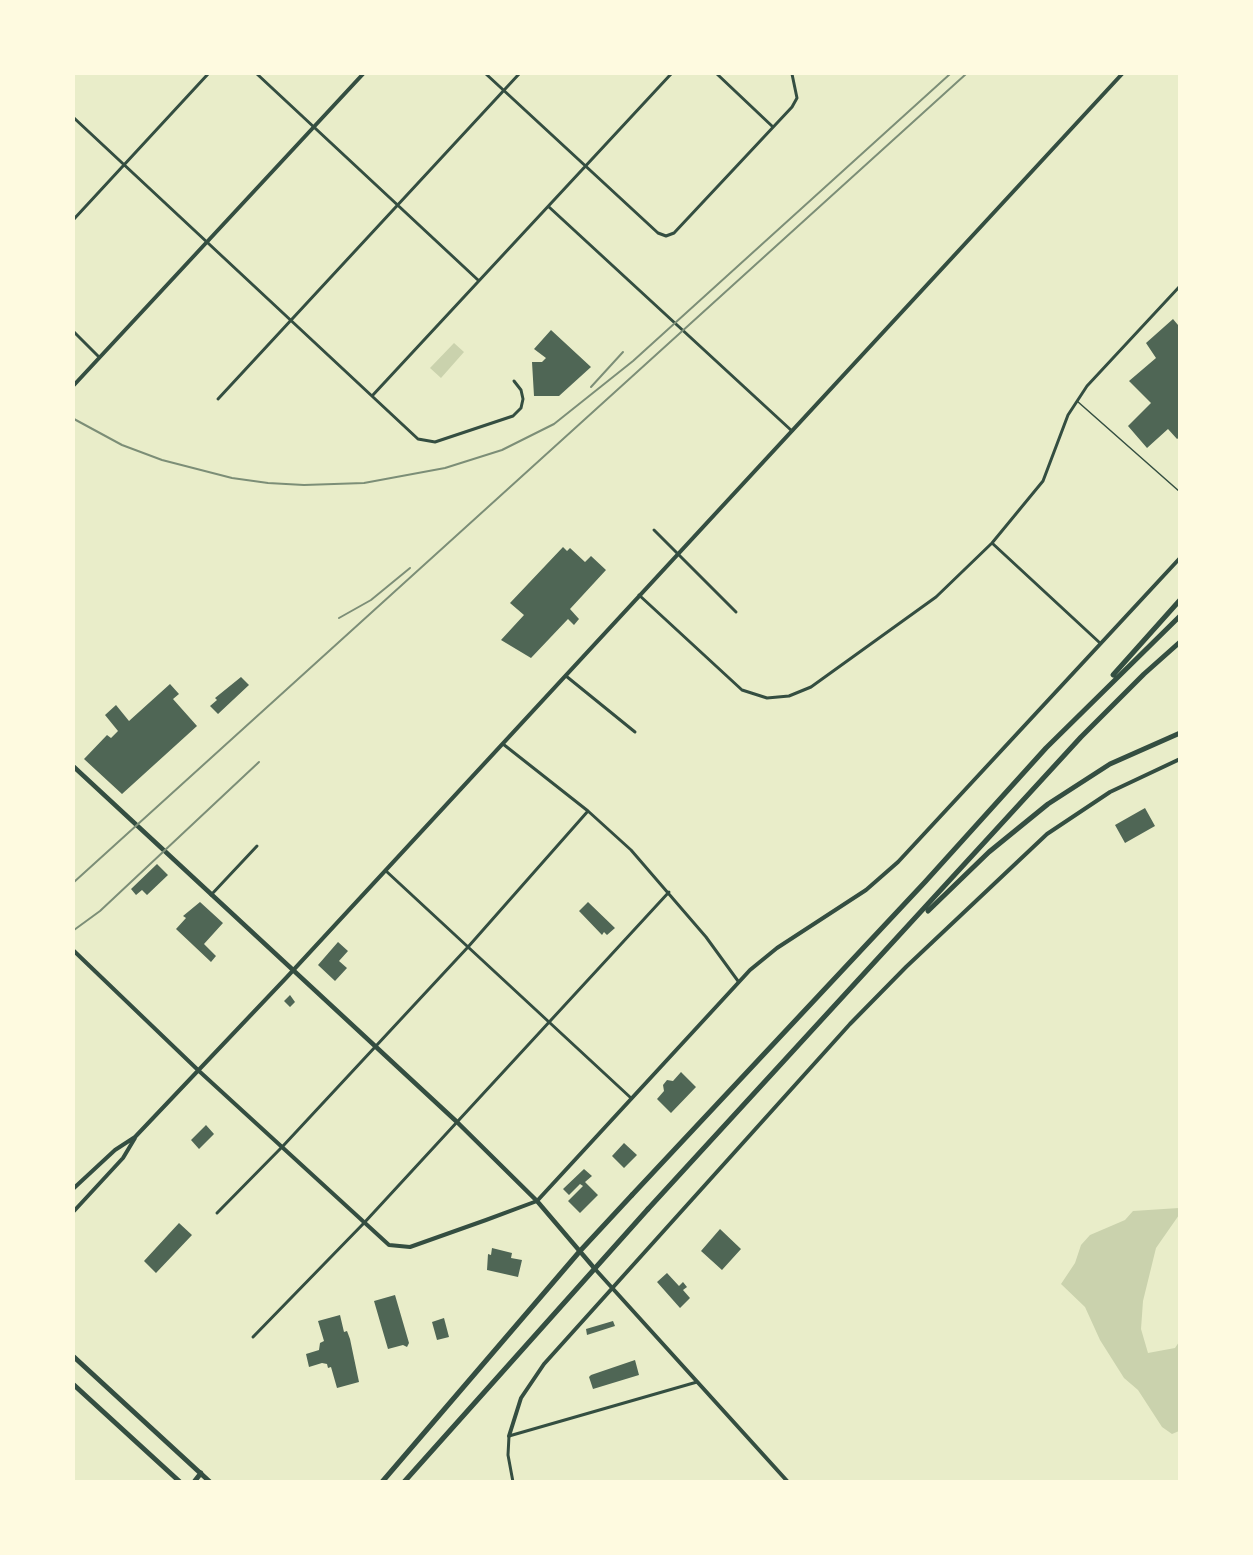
<!DOCTYPE html>
<html>
<head>
<meta charset="utf-8">
<style>
	body { margin:0 }
	#map { position:relative; width:1253px; height:1555px; overflow:hidden; background:#e9edc9; font-family:Roboto,sans-serif }
	canvas { display:block }
	.frame { position:absolute; inset:0; border:75px solid #fefae0; pointer-events:none }
</style>
</head>
<body>
<div id="map">
<canvas width="1253" height="1555"></canvas>
<div class="frame"></div>
</div>
<script>
const ctx = document.querySelector('canvas').getContext('2d');
ctx.lineJoin = 'round';
function fillPath(path, color) { ctx.fillStyle = color; ctx.fill(path, 'evenodd'); }
const toPath = rows => new Path2D(rows.map(r => 'M' + r).join(''));
function trace(path, color, width, dash) { ctx.strokeStyle = color; ctx.lineWidth = width; ctx.lineCap = dash ? 'butt' : 'round'; ctx.setLineDash(dash || []); ctx.stroke(path); }
const green = toPath([
	[454,343,464,352,441,378,430,368],
	[1179,1208,1179,1215,1156,1248,1143,1301,1141,1329,1148,1353,1175,1348,1179,1342,1179,1431,1172,1434,1162,1427,1138,1390,1124,1378,1100,1340,1085,1307,1061,1284,1075,1263,1081,1245,1090,1235,1125,1220,1133,1211]
]);
const building = toPath([
	[1173,319,1178,325,1180,323,1180,437,1177,439,1168,429,1147,448,1128,426,1151,403,1129,381,1156,358,1146,343],
	[551,330,591,367,559,396,534,396,532,362,542,362,546,358,534,349],
	[563,547,567,551,570,548,585,562,591,556,606,570,570,609,579,619,574,625,568,619,531,658,501,640,524,615,510,603],
	[241,677,249,685,218,714,210,706,217,700,215,698],
	[170,684,179,694,173,699,197,726,122,794,84,759,107,735,111,738,118,731,105,715,116,705,129,721],
	[1145,808,1155,826,1125,843,1115,825],
	[157,864,168,875,147,895,142,890,136,895,131,889],
	[200,902,223,923,204,944,216,956,211,962,176,929,186,918,183,916],
	[588,902,615,928,607,935,604,932,602,935,579,911],
	[338,942,348,951,339,961,347,968,335,981,318,965],
	[290,995,295,1002,290,1007,284,1001],
	[681,1072,696,1087,671,1113,657,1099,664,1091,663,1085,667,1080,673,1081],
	[206,1125,214,1134,199,1149,191,1140],
	[624,1143,637,1155,624,1168,612,1156],
	[584,1169,592,1176,585,1182,598,1195,580,1213,568,1201,583,1186,580,1184,569,1195,563,1189],
	[179,1223,192,1235,156,1273,144,1261],
	[720,1229,741,1249,722,1270,701,1251],
	[492,1248,512,1253,511,1258,522,1260,518,1277,487,1270,488,1254,491,1255],
	[667,1273,679,1286,683,1282,687,1287,683,1290,690,1298,680,1308,657,1282],
	[395,1295,409,1343,407,1347,403,1345,388,1349,374,1301],
	[340,1315,344,1332,347,1331,350,1339,359,1382,337,1388,331,1367,328,1368,327,1364,322,1363,309,1367,306,1354,319,1350,320,1343,324,1341,318,1321],
	[444,1318,449,1337,437,1340,432,1322],
	[613,1321,615,1326,587,1335,586,1329],
	[635,1360,639,1375,593,1389,589,1377,591,1375]
]);
const service = toPath([
	[1077,401,1180,492]
]);
const minor = toPath([
	[257,74,478,280],
	[486,74,658,233,666,236,674,233,792,107,797,98,792,74],
	[717,74,773,127],
	[74,118,418,439,435,442,513,416,521,408,523,399,521,390,514,381],
	[549,207,792,431],
	[74,219,208,74],
	[74,332,99,357],
	[372,396,671,74],
	[218,399,519,74],
	[654,530,736,612],
	[992,543,1100,643],
	[639,595,742,690,767,698,789,696,811,687,936,597,992,543,1043,481,1068,415,1087,386,1180,286],
	[566,676,635,732],
	[503,744,588,811,631,850,706,937,738,981],
	[386,871,631,1098],
	[211,895,257,846],
	[217,1213,283,1146,468,947,588,811],
	[253,1337,364,1223,669,892],
	[513,1482,508,1455,509,1436,697,1382]
]);
const tertiary = toPath([
	[74,385,363,74],
	[74,951,199,1071,389,1245,410,1247,486,1220,537,1201,750,970,777,948,866,890,898,862,1180,558],
	[74,1188,115,1150,135,1137,286,978,1122,74],
	[74,1211,123,1158,135,1138],
	[595,1269,788,1482],
	[509,1436,521,1398,544,1364,850,1024,906,967,1047,834,1110,792,1180,759]
]);
const secondary = toPath([
	[74,767,457,1122,537,1201,595,1269]
]);
const trunk = toPath([
	[74,1357,210,1482],
	[74,1385,180,1482],
	[194,1482,201,1473],
	[382,1482,580,1251,632,1195],
	[404,1482,648,1209]
]);
const motorway = toPath([
	[1113,675,1180,600],
	[928,911,989,852,1048,804,1110,764,1180,733],
	[632,1195,925,882,1046,748,1180,616],
	[648,1209,1081,737,1144,674,1180,642]
]);
const rail = toPath([
	[591,387,623,352],
	[74,419,122,445,162,460,232,478,268,483,304,485,364,483,445,468,502,450,554,424,633,361,950,74],
	[339,618,371,600,410,568],
	[74,882,966,74],
	[74,930,100,911,259,762]
]);
fillPath(green, '#cad2ad');
fillPath(building, '#4f6655');
trace(service, '#344e41', 1.5);
trace(minor, '#344e41', 3);
trace(tertiary, '#344e41', 4);
trace(secondary, '#344e41', 4.5);
trace(trunk, '#344e41', 5);
trace(motorway, '#344e41', 5);
trace(rail, '#7c8e77', 2);
</script>
</body>
</html>
